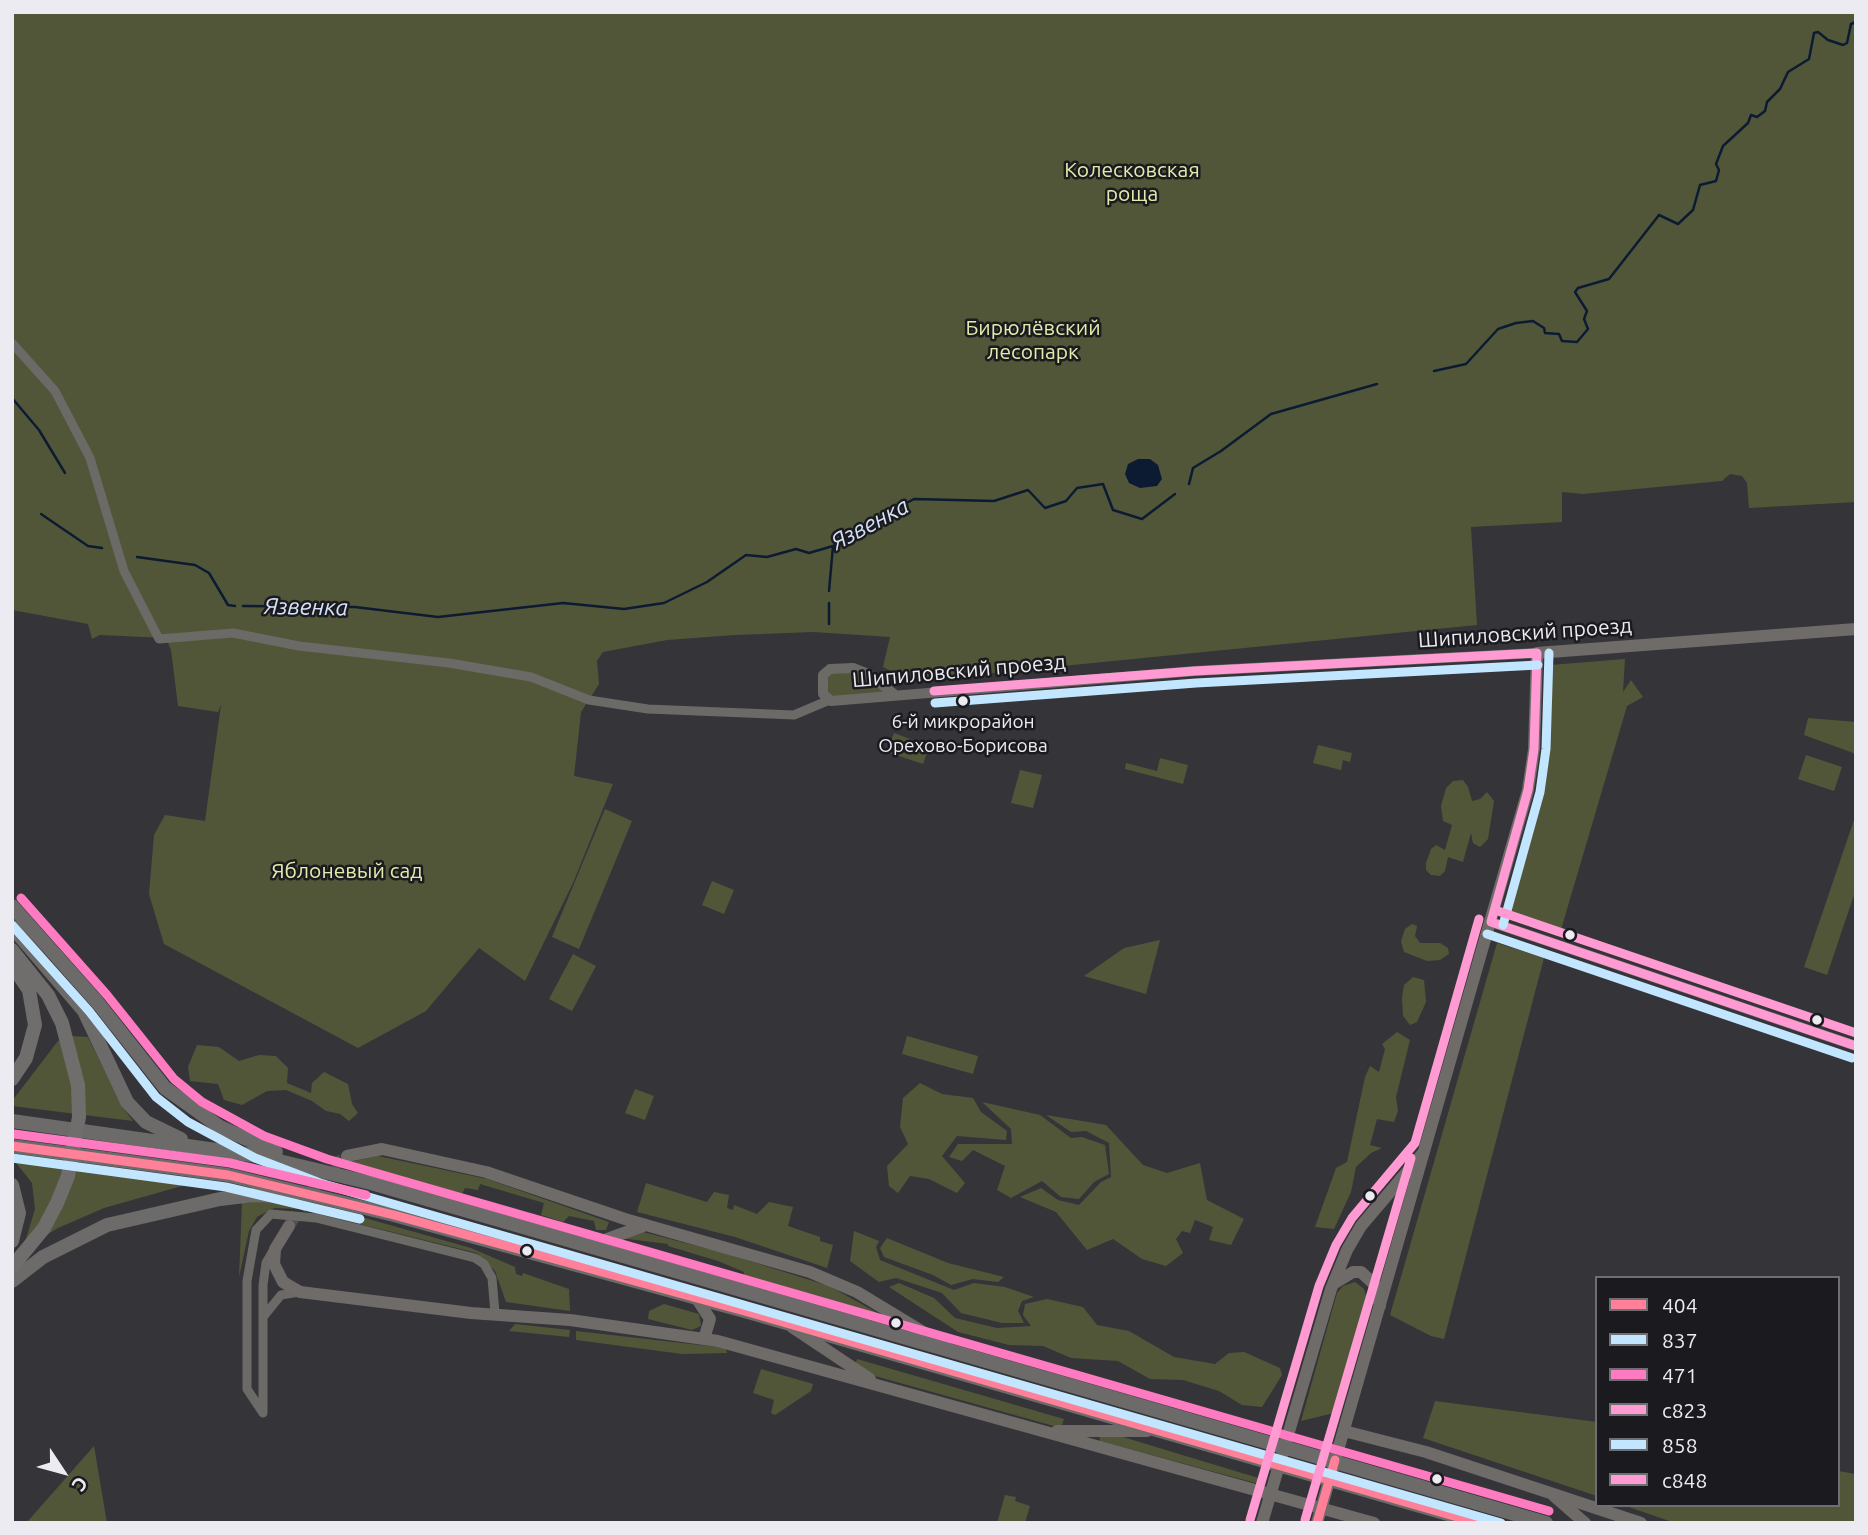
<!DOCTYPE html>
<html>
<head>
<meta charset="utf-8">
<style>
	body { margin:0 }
	#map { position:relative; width:1868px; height:1535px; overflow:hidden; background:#353439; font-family:Ubuntu,sans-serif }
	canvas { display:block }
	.frame { position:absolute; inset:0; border:14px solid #edebf2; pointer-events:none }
	.legend { position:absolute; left:1595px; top:1276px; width:245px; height:231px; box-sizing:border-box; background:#1b1a1f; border:2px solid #6f6e73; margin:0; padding:9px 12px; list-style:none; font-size:21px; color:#edebf2 }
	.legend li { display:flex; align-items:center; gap:14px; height:35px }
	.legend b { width:35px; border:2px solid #6f6e73 }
	.north { position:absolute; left:28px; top:1437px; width:70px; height:70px; -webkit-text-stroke:5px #1b1a1f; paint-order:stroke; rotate:126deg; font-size:19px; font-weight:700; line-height:28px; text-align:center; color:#edebf2 }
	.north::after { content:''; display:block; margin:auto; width:24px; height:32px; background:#edebf2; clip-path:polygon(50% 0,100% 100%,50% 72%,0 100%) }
</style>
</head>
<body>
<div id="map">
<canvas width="1868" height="1535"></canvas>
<div class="frame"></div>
<ul class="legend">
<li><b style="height:9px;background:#ff8098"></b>404</li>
<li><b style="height:9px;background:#c2e6ff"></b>837</li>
<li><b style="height:9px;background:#fe7ac1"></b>471</li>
<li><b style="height:9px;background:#ff9ad2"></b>с823</li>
<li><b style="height:9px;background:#c2e6ff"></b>858</li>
<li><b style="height:9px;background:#ff9ad2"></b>с848</li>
</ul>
<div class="north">С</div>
</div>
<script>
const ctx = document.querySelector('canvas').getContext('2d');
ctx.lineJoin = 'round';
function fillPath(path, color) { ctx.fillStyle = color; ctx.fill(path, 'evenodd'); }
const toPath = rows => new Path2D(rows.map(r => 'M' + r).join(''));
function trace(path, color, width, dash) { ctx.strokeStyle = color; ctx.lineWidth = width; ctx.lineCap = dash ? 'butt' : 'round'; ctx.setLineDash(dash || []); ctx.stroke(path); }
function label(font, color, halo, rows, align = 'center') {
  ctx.font = font + ' Ubuntu,sans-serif'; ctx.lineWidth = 5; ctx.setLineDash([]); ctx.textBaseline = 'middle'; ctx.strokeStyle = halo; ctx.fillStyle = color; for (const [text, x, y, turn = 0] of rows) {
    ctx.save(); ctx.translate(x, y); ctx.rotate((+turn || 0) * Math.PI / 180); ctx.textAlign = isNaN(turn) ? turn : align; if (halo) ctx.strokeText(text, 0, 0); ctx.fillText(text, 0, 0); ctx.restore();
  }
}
const green = toPath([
	[12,12,1856,12,1856,502,1749,508,1747,483,1742,476,1730,474,1722,481,1583,494,1562,492,1562,522,1471,527,1477,625,911,681,883,667,890,637,813,632,735,635,667,640,603,652,597,661,599,684,581,712,574,776,613,784,573,883,525,981,479,948,426,1011,358,1048,164,944,149,894,154,835,165,815,205,821,221,705,218,712,178,706,171,650,166,638,100,635,92,639,88,624,12,610],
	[1625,659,1623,692,1631,680,1643,697,1627,706,1560,933,1505,915,1540,784,1550,665],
	[847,667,894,694,827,701,823,675],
	[1808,718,1856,722,1856,754,1804,735],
	[894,733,929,746,923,764,887,752],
	[1318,745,1352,753,1350,762,1343,760,1341,770,1313,763],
	[1806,755,1842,767,1834,791,1798,779],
	[1160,758,1188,765,1183,784,1125,769,1126,763,1157,771],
	[1020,770,1042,775,1033,808,1011,803],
	[1463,780,1468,787,1472,801,1480,799,1487,792,1494,801,1488,839,1480,847,1473,843,1471,833,1463,862,1448,857,1445,871,1440,876,1431,875,1426,870,1426,863,1431,849,1436,845,1445,850,1452,825,1443,821,1441,806,1446,788,1453,781],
	[605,809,632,821,579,949,552,937],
	[1856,814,1856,889,1827,975,1804,967],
	[712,881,734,890,724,914,702,905],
	[1412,924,1417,926,1415,936,1420,943,1440,943,1448,948,1449,954,1440,960,1427,961,1404,952,1401,941,1405,929],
	[1160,940,1146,994,1084,976,1124,948],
	[1497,943,1544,958,1444,1339,1431,1336,1390,1315],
	[573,954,596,966,572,1011,549,999],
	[1413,977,1424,980,1426,1002,1417,1022,1410,1025,1403,1016,1402,998,1404,985],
	[1397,1032,1410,1040,1396,1097,1398,1111,1394,1122,1377,1119,1370,1145,1382,1148,1371,1153,1356,1167,1351,1192,1334,1229,1315,1227,1336,1168,1347,1162,1365,1077,1370,1066,1379,1072,1385,1049,1382,1044],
	[72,1036,88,1037,121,1105,133,1121,12,1106,12,1101,58,1041],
	[907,1036,978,1056,973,1074,902,1054],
	[197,1045,219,1047,239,1061,259,1055,276,1056,288,1068,287,1083,311,1093,312,1083,324,1072,348,1084,352,1104,358,1113,349,1121,340,1114,326,1111,312,1101,286,1090,267,1091,242,1105,224,1100,218,1084,190,1081,188,1067],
	[920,1083,942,1094,973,1098,981,1112,1007,1131,1006,1140,957,1136,942,1156,965,1183,957,1193,929,1179,910,1176,898,1193,889,1186,887,1166,908,1144,900,1127,903,1098],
	[635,1089,654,1096,645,1120,625,1113],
	[982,1102,1040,1115,1071,1138,1082,1137,1105,1145,1109,1174,1094,1182,1079,1199,1061,1197,1042,1181,1011,1198,997,1190,1005,1166,973,1150,962,1161,949,1157,958,1144,1012,1144,1011,1129],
	[1046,1115,1106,1125,1143,1165,1167,1173,1200,1163,1207,1200,1244,1219,1231,1245,1209,1240,1213,1227,1195,1220,1190,1233,1182,1231,1176,1239,1183,1253,1166,1266,1142,1259,1113,1239,1087,1250,1056,1212,1020,1197,1041,1188,1058,1200,1079,1205,1101,1182,1111,1177,1109,1143,1086,1131,1071,1132],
	[378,1156,487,1179,609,1222,606,1230,596,1230,594,1221,569,1216,563,1222,541,1215,544,1203,480,1184,478,1190,465,1188,462,1194,350,1162],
	[13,1159,189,1184,104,1208,58,1228,23,1249,35,1209,32,1183],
	[646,1183,707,1202,714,1192,729,1195,727,1208,733,1210,734,1205,757,1214,769,1202,793,1207,788,1226,820,1237,820,1241,833,1245,827,1268,735,1237,637,1212],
	[259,1201,284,1202,358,1216,471,1248,515,1267,516,1274,522,1276,523,1273,569,1289,570,1311,506,1302,495,1271,477,1253,299,1209,274,1208,257,1217,249,1231,239,1277,242,1203],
	[854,1231,879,1241,876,1247,880,1260,954,1290,974,1283,1005,1287,1034,1297,1022,1301,1018,1311,1024,1323,1002,1323,961,1313,942,1293,896,1278,879,1282,850,1261],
	[643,1232,724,1253,829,1286,883,1316,743,1276,744,1272,718,1261,668,1246,668,1244,620,1238],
	[887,1238,948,1263,1004,1277,998,1282,973,1279,951,1285,933,1275,884,1257,880,1248],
	[1355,1282,1364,1289,1367,1299,1334,1413,1301,1421,1337,1293,1343,1286],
	[899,1283,934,1298,955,1318,997,1328,1031,1326,1023,1315,1025,1304,1047,1299,1083,1307,1097,1325,1129,1331,1174,1357,1215,1364,1229,1353,1244,1352,1280,1368,1282,1375,1262,1407,1242,1405,1219,1391,1183,1380,1150,1379,1118,1361,1071,1358,1043,1346,1009,1345,958,1332,889,1287],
	[664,1304,699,1314,701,1326,692,1330,648,1319,649,1311],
	[515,1324,570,1330,569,1337,509,1331],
	[576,1331,726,1348,727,1353,682,1354,576,1340],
	[857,1359,1064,1419,1061,1428,868,1374,855,1365],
	[761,1369,813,1384,811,1391,775,1415,771,1413,774,1400,753,1393],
	[1435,1401,1597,1422,1597,1496,1423,1438],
	[1099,1434,1123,1437,1265,1480,1263,1485,1100,1441],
	[94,1446,107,1523,12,1523,28,1521],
	[1838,1471,1856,1474,1856,1523,1675,1523,1623,1505,1838,1505],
	[1005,1495,1016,1497,1015,1501,1030,1506,1025,1523,997,1523]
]);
const water = toPath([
	[1138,459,1150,459,1158,465,1162,479,1157,486,1140,488,1129,483,1125,474,1128,464]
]);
const stream = toPath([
	[1434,371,1466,364,1498,329,1516,323,1533,321,1544,328,1545,333,1559,334,1562,341,1577,342,1588,329,1584,319,1587,311,1575,292,1578,288,1609,279,1659,215,1678,224,1693,210,1700,185,1716,181,1719,170,1716,164,1723,146,1748,123,1751,115,1757,117,1765,111,1767,102,1780,89,1788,72,1809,59,1814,33,1818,32,1828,40,1843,45,1847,43,1851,24,1856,22],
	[12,398,39,430,65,473],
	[1189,484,1193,468,1221,451,1271,414,1377,384],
	[41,514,88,546,102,548],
	[137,557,195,565,209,573,228,605,235,606],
	[829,591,833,546],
	[243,606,355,607,438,617,563,603,624,609,664,603,707,582,746,555,767,557,796,549,809,553,833,546,873,523,889,519,899,507,914,499,994,501,1028,490,1045,508,1066,501,1077,488,1103,484,1113,510,1142,519,1175,494],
	[829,624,829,603]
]);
const secondaryTunnel = toPath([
	[290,1224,324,1173,347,1156]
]);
const minor = toPath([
	[12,343,55,391,90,458,124,571,159,639,233,633,299,646,449,663,531,677,589,700,648,709,794,715,827,701],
	[264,1316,281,1295,299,1292],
	[263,1412,263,1285,266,1263,274,1249],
	[263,1413,247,1389,247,1281,256,1230,271,1214,316,1218,475,1258,484,1264,492,1278,495,1313]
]);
const tertiary = toPath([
	[894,694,868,674,853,668,830,669,823,675,823,694,831,701,1195,671,1537,653],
	[1491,922,1856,1046]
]);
const secondary = toPath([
	[347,1156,382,1149,486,1172,625,1219,810,1272,857,1292,946,1346],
	[289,1226,275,1249,274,1264,283,1282,300,1292,471,1313,570,1320,718,1341,1374,1523],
	[583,1242,602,1241,643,1226],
	[1335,1283,1353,1272,1361,1272,1374,1284,1380,1306],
	[697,1299,710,1319,704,1339],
	[792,1327,870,1379],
	[1057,1431,1147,1431],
	[1344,1431,1426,1452,1641,1523],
	[1554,1496,1585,1523],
	[1262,1523,1331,1289,1347,1250,1361,1226,1424,1152],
	[1317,1523,1528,790,1534,749,1537,653,1856,629]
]);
const primary = toPath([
	[12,906,98,1003,165,1088,220,1127,276,1152],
	[12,927,84,1011,127,1102,146,1122,181,1139],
	[12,1121,258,1156,371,1183,1546,1523],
	[12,1146,228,1175,394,1215,748,1312,1479,1523],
	[12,1281,43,1257,107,1225,220,1199,253,1195,293,1196]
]);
const trunk = toPath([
	[12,950,48,995,62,1023,78,1085,79,1117,68,1176,57,1203,44,1228,12,1267],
	[12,965,29,990,35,1025,26,1058,12,1079],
	[12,1185,19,1213,12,1241]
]);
const bus1 = toPath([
	[12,1146,228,1175,394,1215,748,1312,1478,1523],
	[1317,1523,1335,1460]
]);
const bus2 = toPath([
	[12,925,89,1011,156,1097,188,1122,255,1158,320,1183,1501,1523],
	[12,1158,226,1187,360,1219]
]);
const bus3 = toPath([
	[21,898,107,995,174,1079,202,1102,264,1136,327,1159,1549,1511],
	[14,1134,230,1163,366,1195]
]);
const bus4 = toPath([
	[934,691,1195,671,1537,653],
	[1491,922,1856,1046],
	[1491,922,1528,790,1534,749,1537,653]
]);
const bus5 = toPath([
	[935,703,1196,683,1538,665],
	[1503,925,1540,792,1546,749,1549,653],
	[1487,934,1852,1058]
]);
const bus6 = toPath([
	[1495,910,1856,1033],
	[1250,1520,1319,1286,1336,1245,1352,1218,1415,1143,1479,919],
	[1305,1520,1411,1158]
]);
const markers = [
	[963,701,6,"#edebf2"],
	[1570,935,6,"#edebf2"],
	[1817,1020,6,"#edebf2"],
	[1370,1196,6,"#edebf2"],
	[527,1251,6,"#edebf2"],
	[896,1323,6,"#edebf2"],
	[1437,1479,6,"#edebf2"]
];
const busNames = [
	["6-й микрорайон",963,722],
	["Орехово-Борисова",963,746]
];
const parkNames = [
	["Колесковская",1132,170],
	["роща",1132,194],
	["Бирюлёвский",1033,328],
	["лесопарк",1033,352],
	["Яблоневый сад",347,871]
];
const streetNames = [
	["Шипиловский проезд",1525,633,-4],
	["Шипиловский проезд",959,671,-5]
];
const waterNames = [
	["Язвенка",870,524,-28],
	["Язвенка",306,607,1]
];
fillPath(green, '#525639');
fillPath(water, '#0c1b32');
trace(stream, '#0c1b32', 2.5);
trace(secondaryTunnel, '#514f55', 12, [12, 6]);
trace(minor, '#6b6a67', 9);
trace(tertiary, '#6b6a67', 10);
trace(secondary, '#6e6b69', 12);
trace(primary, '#6c6b69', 14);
trace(trunk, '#6f6e6c', 14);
trace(bus1, '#ff8098', 9);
trace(bus2, '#c2e6ff', 9);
trace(bus3, '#fe7ac1', 9);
trace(bus4, '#ff9ad2', 9);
trace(bus5, '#c2e6ff', 9);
trace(bus6, '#ff9ad2', 9);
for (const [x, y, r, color] of markers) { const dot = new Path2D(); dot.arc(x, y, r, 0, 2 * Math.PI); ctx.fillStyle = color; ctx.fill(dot); trace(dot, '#1b1a1f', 2.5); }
label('19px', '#edebf2', '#1b1a1f', busNames);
label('21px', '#e3ecac', '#1b1a1f', parkNames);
label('21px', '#edebf2', '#1b1a1f', streetNames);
label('italic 23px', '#d4e3f8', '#1b1a1f', waterNames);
</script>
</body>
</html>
